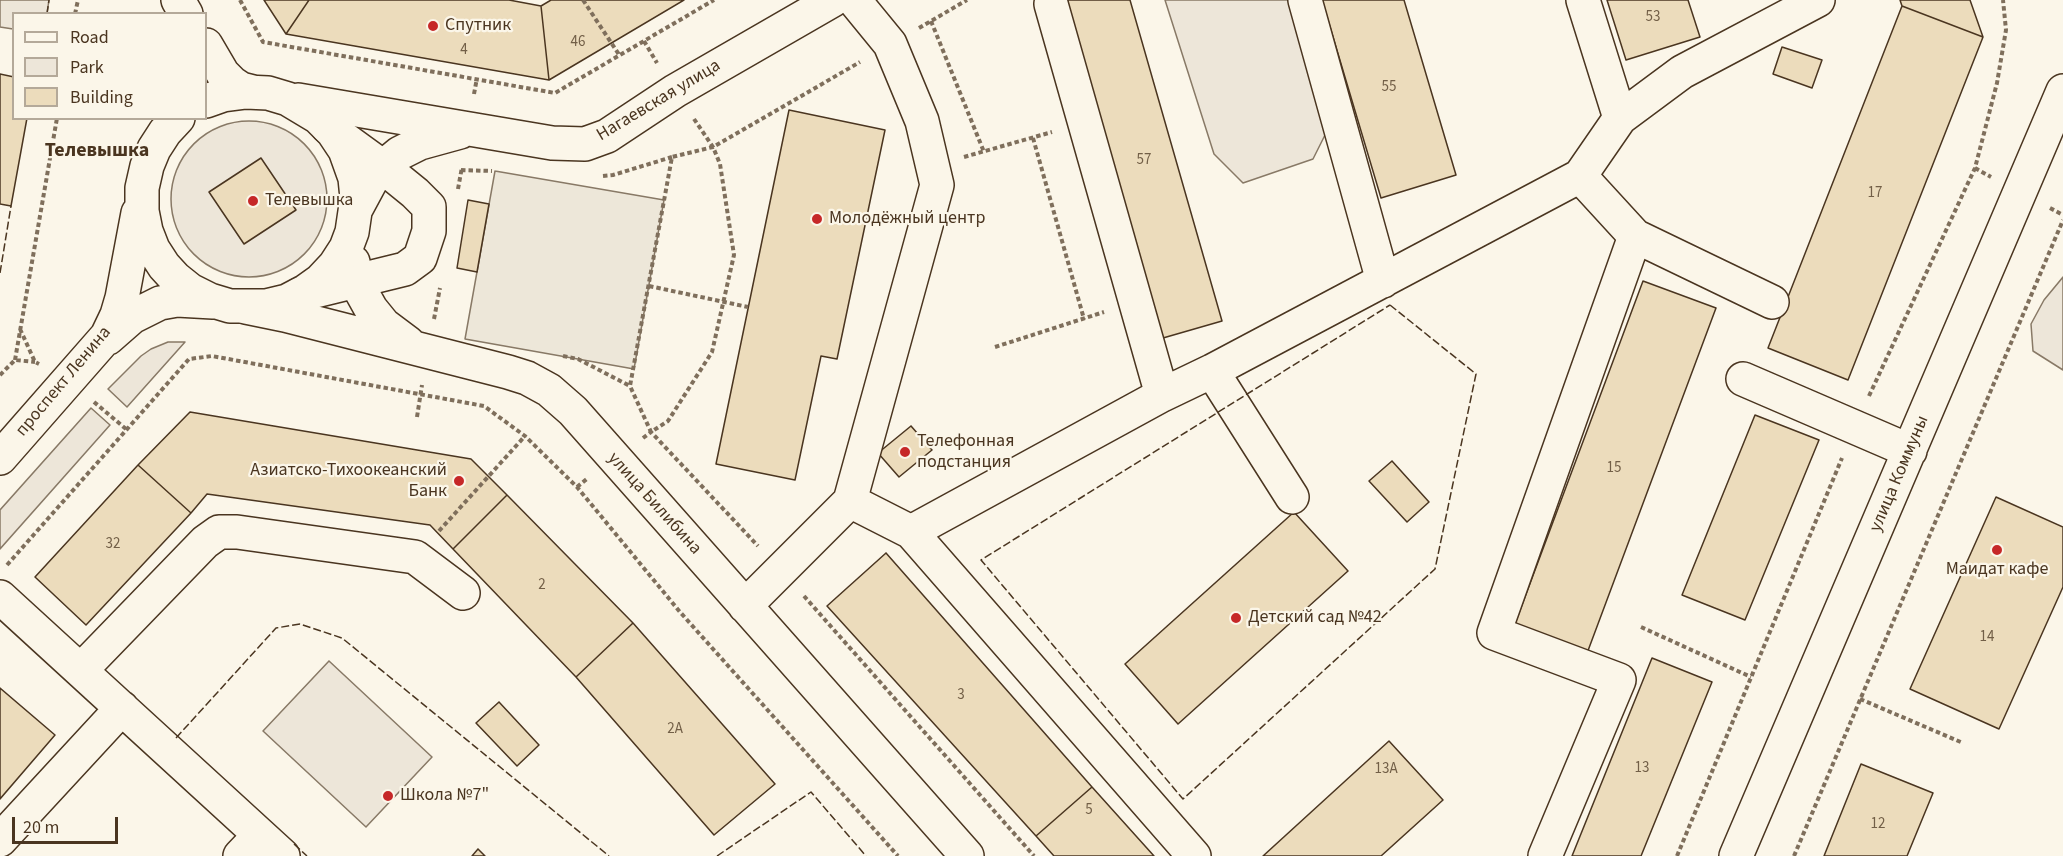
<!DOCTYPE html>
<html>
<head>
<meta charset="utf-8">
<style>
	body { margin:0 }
	#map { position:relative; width:2063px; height:856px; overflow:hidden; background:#fbf6e9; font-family:"Source Sans 3",sans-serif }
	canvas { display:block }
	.legend { position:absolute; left:12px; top:12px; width:195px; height:108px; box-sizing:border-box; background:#fbf6e9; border:2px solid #b4a999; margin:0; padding:8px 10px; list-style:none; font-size:18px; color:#4a3520 }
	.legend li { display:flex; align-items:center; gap:12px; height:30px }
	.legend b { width:30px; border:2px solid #b4a999 }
	.scale { position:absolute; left:12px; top:817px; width:106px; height:27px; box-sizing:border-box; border:3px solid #4a3520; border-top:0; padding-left:8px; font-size:18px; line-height:21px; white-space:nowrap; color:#4a3520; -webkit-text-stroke:4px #fbf6e9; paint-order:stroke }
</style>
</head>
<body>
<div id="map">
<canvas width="2063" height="856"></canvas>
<ul class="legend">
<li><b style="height:8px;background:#fbf6e9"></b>Road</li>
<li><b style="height:16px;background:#ede6d9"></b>Park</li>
<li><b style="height:16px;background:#ecdcbc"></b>Building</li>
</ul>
<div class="scale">20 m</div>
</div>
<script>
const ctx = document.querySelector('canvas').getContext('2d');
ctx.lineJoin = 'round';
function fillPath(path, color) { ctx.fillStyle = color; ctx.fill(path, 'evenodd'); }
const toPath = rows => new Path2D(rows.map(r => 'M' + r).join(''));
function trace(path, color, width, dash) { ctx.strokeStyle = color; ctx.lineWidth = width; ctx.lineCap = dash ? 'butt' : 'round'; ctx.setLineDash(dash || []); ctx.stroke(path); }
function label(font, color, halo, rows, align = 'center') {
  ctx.font = font + ' "Source Sans 3",sans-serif'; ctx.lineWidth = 4.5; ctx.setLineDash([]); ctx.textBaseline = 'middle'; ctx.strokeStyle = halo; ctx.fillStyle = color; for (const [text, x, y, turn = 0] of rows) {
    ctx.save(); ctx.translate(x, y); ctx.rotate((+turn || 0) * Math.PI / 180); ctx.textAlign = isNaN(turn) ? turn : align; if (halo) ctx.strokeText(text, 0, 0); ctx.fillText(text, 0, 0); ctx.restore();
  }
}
const green = toPath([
	[0,0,49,0,47,13,14,14,13,29,0,27,0,0],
	[1165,0,1292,0,1329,127,1313,159,1243,183,1214,154,1165,0],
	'171 199a78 78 0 1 1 156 0a78 78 0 1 1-156 0Z',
	[2063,277,2063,370,2033,351,2031,324,2044,300,2063,277],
	[168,342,185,342,127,407,108,389,141,356,151,349,168,342],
	[91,408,110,425,0,549,0,510,91,408],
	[329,661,432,757,366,827,263,731,329,661]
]);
const parking = toPath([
	[495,171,664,200,634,369,465,339,495,171]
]);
const building = toPath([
	[264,0,309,0,286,34,264,0],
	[309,0,509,0,541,6,549,80,286,34,309,0],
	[551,0,684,0,549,80,541,6,551,0],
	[1066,0,1130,0,1222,321,1163,338,1066,0],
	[1322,0,1404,0,1456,175,1381,198,1322,0],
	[1607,0,1688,0,1700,37,1626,60,1607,0],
	[1900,0,1970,0,1983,37,1902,6,1900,0],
	[1902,6,1983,37,1848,380,1768,348,1902,6],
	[1782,47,1822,60,1812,88,1773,74,1782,47],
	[0,74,14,77,14,118,27,118,11,206,0,204,0,74],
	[789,110,885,130,837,359,821,356,795,480,716,464,789,110],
	[261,158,296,210,244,244,209,192,261,158],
	[468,200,489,204,477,272,457,268,468,200],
	[1643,281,1716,308,1586,656,1513,629,1643,281],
	[190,412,471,459,507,495,453,549,430,525,207,494,191,513,138,465,190,412],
	[1755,415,1819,440,1745,620,1682,595,1755,415],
	[911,426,932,450,899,477,878,453,911,426],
	[1392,461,1429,502,1407,522,1369,481,1392,461],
	[138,465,191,513,86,625,35,577,138,465],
	[507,495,633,623,576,677,453,549,507,495],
	[1996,497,2063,527,2063,587,1999,729,1910,689,1996,497],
	[1294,512,1348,571,1178,724,1125,664,1294,512],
	[886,553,1092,787,1036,836,827,606,886,553],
	[633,623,775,784,714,835,576,677,633,623],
	[1652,658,1712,682,1641,856,1572,856,1652,658],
	[0,688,55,735,0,799,0,688],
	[499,702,539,745,517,766,476,723,499,702],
	[1389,741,1443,800,1381,856,1263,856,1389,741],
	[1861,764,1933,793,1907,856,1824,856,1861,764],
	[1092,787,1154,856,1054,856,1036,836,1092,787],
	[478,849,485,856,472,856,478,849]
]);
const path = toPath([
	[240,0,263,42,555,93,714,0],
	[583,0,620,56],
	[75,14,78,0],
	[931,21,984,152],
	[919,28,967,0],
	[644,41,657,63],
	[474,94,477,78],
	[694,119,713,147,720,164,734,255,712,352,668,421,651,432,630,386,672,157,713,147,860,62],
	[1033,138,1084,319],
	[964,157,1052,132],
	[1975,168,1991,177],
	[461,170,492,171],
	[603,176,613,175,672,157],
	[458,189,462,167],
	[2050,208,2063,215],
	[649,286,748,307],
	[434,319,440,288],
	[20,329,35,362,39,364],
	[995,347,1104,312],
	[563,356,578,359,630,386],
	[15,360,57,118],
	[0,375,15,360,35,362],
	[1869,396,1975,168,1997,83,2006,30,2003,0],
	[94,402,126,429],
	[417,417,422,385],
	[643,438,651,432,758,546],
	[577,487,588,478],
	[439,531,525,436],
	[7,565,189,359,212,356,484,406,525,436,577,487,680,612,898,856],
	[804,596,1034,856],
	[1641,627,1751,677],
	[1860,699,1963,743],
	[1677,856,1842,458],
	[1794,856,2063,220]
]);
const minor = toPath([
	[1305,0,1383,281],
	[1583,0,1620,118],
	[1051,4,1162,395],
	[1580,176,1620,118,1682,72,1818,0],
	[353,262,356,282,371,309,384,325,408,343],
	[299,295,405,269,420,258,429,231,429,207,415,193,383,167,328,127],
	[246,307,285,315,508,372,527,378,549,390,573,411,967,856],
	[1212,371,1292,497],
	[1743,379,1910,451],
	[850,501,911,532,1162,395,1212,371,1580,176,1635,236,1772,302],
	[911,532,1194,856],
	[0,597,283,856],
	[745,606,850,501,937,185,922,121,890,44,854,0],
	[81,670,205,542,219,532,237,532,415,557,463,593],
	[0,840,122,708],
	[240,856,260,835],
	[1545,856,1619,680,1494,633,1635,236],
	[1736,856,2063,91]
]);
const major = toPath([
	[178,0,186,14],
	[206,45,223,74,232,83,241,89,253,92],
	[298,100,552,143,585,144,607,136,675,91,833,0],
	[178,118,165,132,154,149,147,166,142,188,142,211,146,231,153,249,164,266,175,278,190,290,210,300,230,306,266,306,287,301,306,291,320,281,335,265,346,248,352,232,357,198,355,178,345,150,333,132,318,117,288,99,268,93,246,92,223,95,206,101],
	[357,207,371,181,383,167,400,153,420,143,460,132],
	[108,338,132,317,160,303,177,300,213,302],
	[0,458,107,336,117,315,122,298,138,213]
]);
const fence = toPath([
	[47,14,49,0],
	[0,273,11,206],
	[1390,305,1476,374,1435,569,1183,799,981,560,1390,305],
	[176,738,276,628,300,624,342,638,609,856],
	[294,844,307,856],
	[717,856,811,792,866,856]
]);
const markers = [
	[433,26,6,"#c62828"],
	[253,201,6,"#c62828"],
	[817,219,6,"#c62828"],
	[905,452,6,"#c62828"],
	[459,481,6,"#c62828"],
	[1997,550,6,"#c62828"],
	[1236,618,6,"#c62828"],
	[388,796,6,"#c62828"]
];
const numberNames = [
	["53",1653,18],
	["46",578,43],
	["4",464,51],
	["55",1389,88],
	["57",1144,161],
	["17",1875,194],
	["15",1614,469],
	["32",113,545],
	["2",542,586],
	["14",1987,638],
	["3",961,696],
	["2А",675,730],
	["13",1642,769],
	["13А",1386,770],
	["5",1089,811],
	["12",1878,825]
];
const poiNames = [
	["Спутник",445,26],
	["Телевышка",265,201],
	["Молодёжный центр",829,219],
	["Телефонная",917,442],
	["подстанция",917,463],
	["Азиатско-Тихоокеанский",447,471,"right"],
	["Банк",447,492,"right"],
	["Маидат кафе",1997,570,"center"],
	["Детский сад №42",1248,618],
	["Школа №7\"",400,796]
];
const streetNames = [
	["Нагаевская улица",659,101,-31],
	["проспект Ленина",64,382,-50],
	["улица Коммуны",1900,474,-67],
	["улица Билибина",654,504,48]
];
const neighbourhoodNames = [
	["Телевышка",97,152]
];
fillPath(green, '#ede6d9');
trace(green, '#887966', 1.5);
fillPath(parking, '#ede7d9');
trace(parking, '#887966', 1.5);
fillPath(building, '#ecdcbc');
trace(building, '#4a3520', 1.5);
trace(minor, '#4a3520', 36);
trace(major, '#4a3520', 36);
trace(path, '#7f6f5c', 4, [4.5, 3]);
trace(minor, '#fbf6e9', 33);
trace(major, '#fbf6e9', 33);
trace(fence, '#4a3520', 1.5, [8, 3]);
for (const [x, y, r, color] of markers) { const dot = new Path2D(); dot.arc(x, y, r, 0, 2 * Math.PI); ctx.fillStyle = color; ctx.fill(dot); trace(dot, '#fbf6e9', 2); }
label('15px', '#725f47', null, numberNames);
label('18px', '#4a3520', '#fbf6e9', poiNames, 'left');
label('18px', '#4a3520', '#fbf6e9', streetNames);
label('bold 20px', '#4a3520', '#fbf6e9', neighbourhoodNames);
</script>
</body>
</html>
